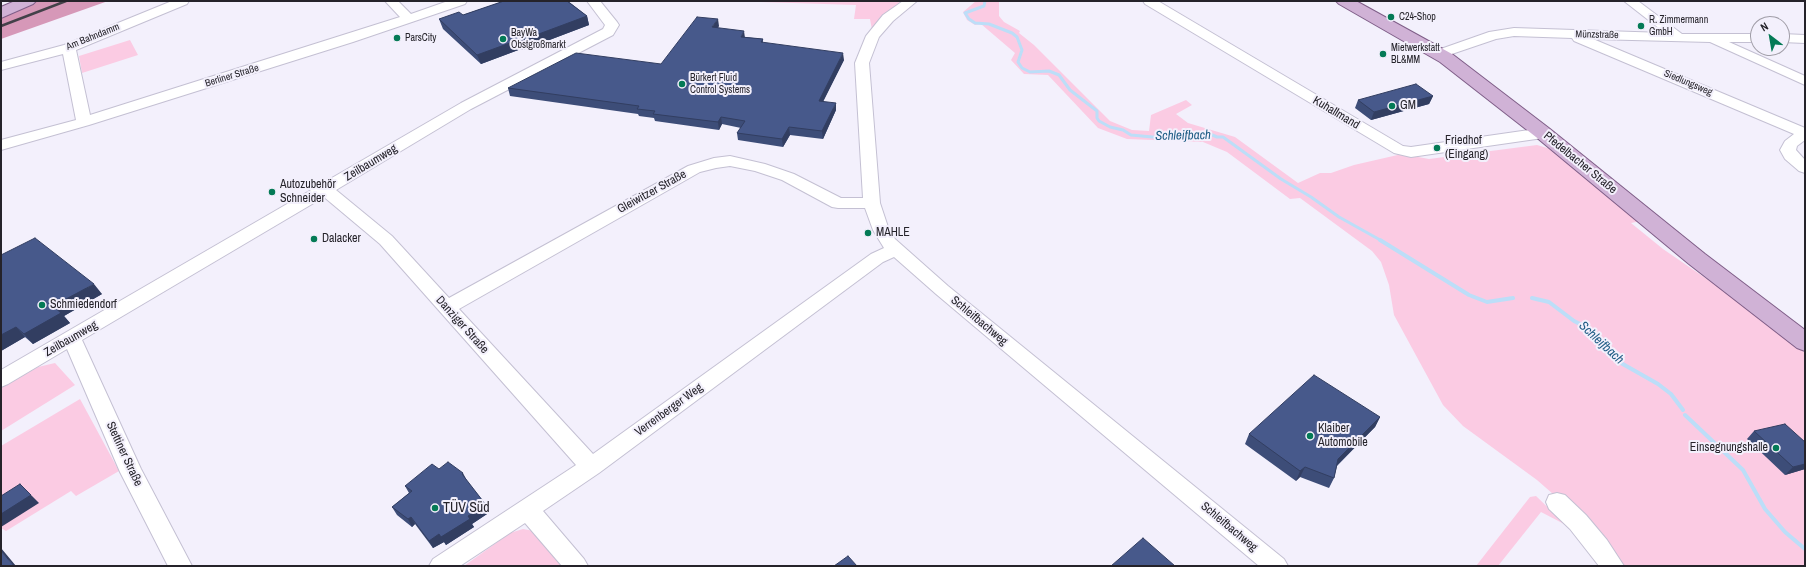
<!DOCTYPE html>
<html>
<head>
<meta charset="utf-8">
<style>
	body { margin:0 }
	#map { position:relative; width:1806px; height:567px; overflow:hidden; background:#f3f0fc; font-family:"Archivo Narrow",sans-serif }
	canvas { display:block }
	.frame { position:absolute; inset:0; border:2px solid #25232a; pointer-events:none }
	.north { position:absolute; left:1750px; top:16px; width:40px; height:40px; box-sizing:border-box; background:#f3f0fc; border:1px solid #a19ea8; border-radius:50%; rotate:329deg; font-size:11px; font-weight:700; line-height:16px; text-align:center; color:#25232a }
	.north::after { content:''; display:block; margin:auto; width:14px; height:18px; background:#047a56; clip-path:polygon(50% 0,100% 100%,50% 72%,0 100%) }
</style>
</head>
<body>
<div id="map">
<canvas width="1806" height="567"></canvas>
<div class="frame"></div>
<div class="north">N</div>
</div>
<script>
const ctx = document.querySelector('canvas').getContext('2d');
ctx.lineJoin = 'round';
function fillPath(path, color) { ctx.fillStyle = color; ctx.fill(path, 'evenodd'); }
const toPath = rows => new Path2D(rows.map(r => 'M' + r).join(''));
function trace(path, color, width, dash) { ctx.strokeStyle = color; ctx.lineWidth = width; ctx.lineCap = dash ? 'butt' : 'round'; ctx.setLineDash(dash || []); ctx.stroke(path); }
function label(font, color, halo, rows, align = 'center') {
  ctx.font = font + ' "Archivo Narrow",sans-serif'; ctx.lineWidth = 4; ctx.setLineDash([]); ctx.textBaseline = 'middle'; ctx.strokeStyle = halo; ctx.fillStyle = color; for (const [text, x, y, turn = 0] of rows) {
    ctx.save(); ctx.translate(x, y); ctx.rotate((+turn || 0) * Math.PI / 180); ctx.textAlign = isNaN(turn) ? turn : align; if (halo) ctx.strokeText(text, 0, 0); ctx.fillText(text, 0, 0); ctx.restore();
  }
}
const green = toPath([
	[729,1,904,1,872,30,870,19,854,19,856,5],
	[976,1,999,1,999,16,1004,22,1020,31,1019,33,1034,45,1110,121,1132,130,1149,131,1151,115,1186,100,1192,105,1176,114,1188,123,1235,137,1298,183,1320,173,1331,173,1354,165,1402,154,1429,159,1537,145,1554,150,1641,221,1631,223,1663,249,1752,310,1805,353,1805,566,1618,566,1577,515,1537,480,1463,426,1443,405,1394,315,1389,285,1381,262,1372,251,1300,198,1290,199,1227,152,1203,142,1127,139,1098,128,1048,75,1024,74,1011,60,1015,53,981,24,975,25,967,20,963,12],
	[130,40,138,55,82,73,79,56],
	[55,363,75,385,1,431,1,388,38,367],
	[80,399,119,471,76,496,71,491,6,531,1,528,1,446],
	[1536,496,1566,525,1541,512,1498,566,1476,566,1530,497],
	[523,529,534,531,563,566,464,566,510,533]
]);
const forest = toPath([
	[34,1,108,1,1,39,1,15]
]);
const streamFar1 = toPath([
	[985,1,984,6,965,13,969,19,975,23,989,24,1012,33,1017,37,1022,50,1018,62,1022,68,1030,72,1049,71,1059,75,1070,90,1097,111,1097,118,1099,121,1110,127,1123,130,1131,135,1163,138,1210,134,1217,137,1223,137,1281,179,1311,197,1339,217,1382,241]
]);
const stream = toPath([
	[1380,240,1469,295,1487,302,1513,298],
	[1532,298,1549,302,1574,321,1586,327,1621,363,1658,384,1671,394,1683,410],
	[1685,415,1743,470,1765,509,1785,532,1805,549]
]);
const minor = toPath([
	[172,1,189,1,187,4,76,50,90,115,400,17,385,1,398,1,411,14,448,1,467,1,465,4,353,42,89,125,1,150,1,140,76,120,63,54,1,70,1,62,64,45,172,1],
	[587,1,600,1,617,22,619,25,613,35,471,109,336,190,392,236,449,298,688,166,714,158,730,156,765,164,794,174,841,198,863,198,855,63,866,36,883,15,903,1,917,1,893,21,879,37,869,63,880,203,889,230,895,239,948,286,1284,559,1288,566,1259,566,936,294,894,257,883,262,599,473,543,511,584,559,588,566,562,566,525,523,460,566,429,566,433,559,576,465,380,244,324,197,82,340,141,469,192,566,168,566,120,472,67,349,8,384,1,387,1,370,461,103,603,29,605,25,587,1],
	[730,166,755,171,782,180,832,207,838,208,865,208,873,230,884,248,871,254,593,454,459,309,700,172,716,168,730,166],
	[1143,1,1158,1,1403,146,1411,147,1543,128,1548,130,1551,133,1548,136,1543,138,1411,157,1394,153,1145,4,1143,1],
	[1624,1,1638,1,1682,34,1758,34,1758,42,1729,42,1805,76,1805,85,1710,42,1593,39,1805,128,1805,140,1797,146,1796,150,1805,160,1805,173,1799,171,1785,159,1780,150,1785,141,1794,134,1574,41,1572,38,1514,36,1496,39,1440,58,1435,57,1433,54,1435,51,1489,32,1514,28,1665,33,1624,1],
	[1782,34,1805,35,1805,43,1782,42,1782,34],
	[1557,493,1565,495,1586,515,1607,540,1624,566,1599,566,1570,529,1549,509,1546,502,1549,495,1557,493]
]);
const major = toPath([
	[15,1,36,1,33,4,1,18,1,7,15,1],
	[1336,1,1356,1,1452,54,1550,129,1705,254,1805,330,1805,351,1797,348,1689,264,1536,137,1440,62,1339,4,1336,1]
]);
const rail = toPath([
	[1,26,66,1]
]);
const wall = toPath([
	[504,1,568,1,587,16,589,25,523,50,521,49,481,64,443,29,439,19,463,15],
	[719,26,718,28,745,37,763,39,763,43,844,60,823,101,836,110,823,139,790,135,783,147,738,140,737,133,741,128,722,124,719,130,655,121,654,118,639,116,638,114,510,96,508,88,661,64],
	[1433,96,1429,104,1371,120,1355,108,1358,100],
	[1,255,102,294,64,316,70,323,33,344,25,337,1,351],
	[1380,417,1375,427,1337,466,1334,478,1329,488,1300,477,1296,481,1245,444,1249,434],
	[1754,431,1805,442,1805,469,1785,475,1747,439],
	[439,469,467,481,486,505,490,512,472,524,474,527,446,545,444,542,433,548,415,524,412,527,397,515,392,507,409,493,405,486]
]);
const shadedWall = toPath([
	[587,16,589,25,523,50,520,41],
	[718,19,719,26,713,34,712,27],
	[744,31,745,38,741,37],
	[518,40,521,49,481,64,477,55],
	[843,53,844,60,820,108,819,101],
	[1433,96,1429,104,1371,120,1374,112],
	[836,103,836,110,823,139,822,131],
	[721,117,722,124,719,130,718,122],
	[789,127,790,135,783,147,782,139],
	[94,284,102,294,64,316,70,323,33,344,24,334,53,306],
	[16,327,25,337,1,351,1,335],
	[1380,417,1375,427,1333,469,1338,459],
	[1805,464,1805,469,1785,475,1793,467],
	[1305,467,1300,477,1296,481,1300,471],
	[463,473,467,481,466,482,462,474],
	[20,484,39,503,1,527,1,514],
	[486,505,490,512,472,524,474,527,446,545,441,537,468,516],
	[411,517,415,524,412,527,408,519],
	[439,534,444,542,433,548,429,541],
	[1,548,16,566,14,566,1,551]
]);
const building = toPath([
	[504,1,567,1,587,16,520,41,518,40,477,55,439,19,459,12,463,15,504,1],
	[697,17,718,19,712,27,744,31,741,37,763,39,761,42,843,53,819,101,836,103,822,131,789,127,782,139,737,133,745,121,721,117,718,122,653,114,655,111,637,109,639,106,508,88,576,53,661,64,697,17],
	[1416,84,1433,96,1374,112,1358,100,1416,84],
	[35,238,94,284,53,306,61,313,24,334,16,327,1,335,1,255,35,238],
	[1314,375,1380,417,1338,459,1334,478,1305,467,1300,471,1249,434,1314,375],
	[1785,424,1805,442,1805,464,1793,467,1754,431,1785,424],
	[448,462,463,473,462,474,486,505,468,516,470,519,441,537,439,534,429,541,411,517,408,519,392,507,412,491,405,486,432,464,439,469,448,462],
	[20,484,31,495,1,514,1,496,20,484],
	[1143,538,1175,566,1111,566,1143,538],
	[1,551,14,566,1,566,1,551],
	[848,556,857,566,834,566,848,556]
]);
const markers = [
	[1391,17,4,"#047a56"],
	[1641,26,4,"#047a56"],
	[397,38,4,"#047a56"],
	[503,39,4,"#047a56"],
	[1383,54,4,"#047a56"],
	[682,84,4,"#047a56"],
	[1392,106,4,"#047a56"],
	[1437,148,4,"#047a56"],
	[272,192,4,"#047a56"],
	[868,233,4,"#047a56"],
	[314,239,4,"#047a56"],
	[42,305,4,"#047a56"],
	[1310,436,4,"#047a56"],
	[1776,448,4,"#047a56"],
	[435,508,4,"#047a56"]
];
const farPoinames = [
	["C24-Shop",1399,17],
	["R. Zimmermann",1649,20],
	["GmbH",1649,32],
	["BayWa",511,33],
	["Obstgroßmarkt",511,45],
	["ParsCity",405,38],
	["Mietwerkstatt",1391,48],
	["BL&MM",1391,60],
	["Bürkert Fluid",690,78],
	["Control Systems",690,90]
];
const farStreetnames = [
	["Münzstraße",1597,35,1],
	["Am Bahndamm",93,37,-22],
	["Berliner Straße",232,76,-17],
	["Siedlungsweg",1688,83,23]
];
const poiNames = [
	["GM",1400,106],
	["Friedhof",1445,141],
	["(Eingang)",1445,155],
	["Autozubehör",280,185],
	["Schneider",280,199],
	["MAHLE",876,233],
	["Dalacker",322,239],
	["Schmiedendorf",50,305],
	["Klaiber",1318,429],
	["Automobile",1318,443],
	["Einsegnungshalle",1768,448,"right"]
];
const streetNames = [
	["Kuhallmand",1336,113,31],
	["Zeilbaumweg",371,163,-31],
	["Pfedelbacher Straße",1580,163,39],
	["Gleiwitzer Straße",652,192,-29],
	["Schleifbachweg",979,321,40],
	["Danziger Straße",462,325,48],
	["Zeilbaumweg",71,339,-30],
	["Verrenberger Weg",669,410,-36],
	["Stettiner Straße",124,454,65],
	["Schleifbachweg",1229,527,40]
];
const waterNames = [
	["Schleifbach",1183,136,-1],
	["Schleifbach",1601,343,43]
];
const nearPoinames = [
	["TÜV Süd",443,508]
];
fillPath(green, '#fbcbe3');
fillPath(forest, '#d698b8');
trace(streamFar1, '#bcdef8', 3);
trace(stream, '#bcdef8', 4);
trace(minor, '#c4c0d3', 2);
trace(major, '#7f5e88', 2);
fillPath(minor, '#fff');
fillPath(major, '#d0b2d6');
trace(rail, '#434149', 2.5);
fillPath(wall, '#3d4d78');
fillPath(shadedWall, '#323e61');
fillPath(building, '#47598b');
trace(building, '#323e61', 1);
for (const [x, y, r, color] of markers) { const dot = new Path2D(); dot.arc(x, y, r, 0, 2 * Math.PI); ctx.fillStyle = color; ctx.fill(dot); trace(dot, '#f3f0fc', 1.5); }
label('10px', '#25232a', '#f3f0fc', farPoinames, 'left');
label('10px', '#25232a', '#f3f0fc', farStreetnames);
label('12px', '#25232a', '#f3f0fc', poiNames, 'left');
label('12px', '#25232a', '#f3f0fc', streetNames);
label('italic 13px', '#1d5b84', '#f3f0fc', waterNames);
label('14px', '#25232a', '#f3f0fc', nearPoinames, 'left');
</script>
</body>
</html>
